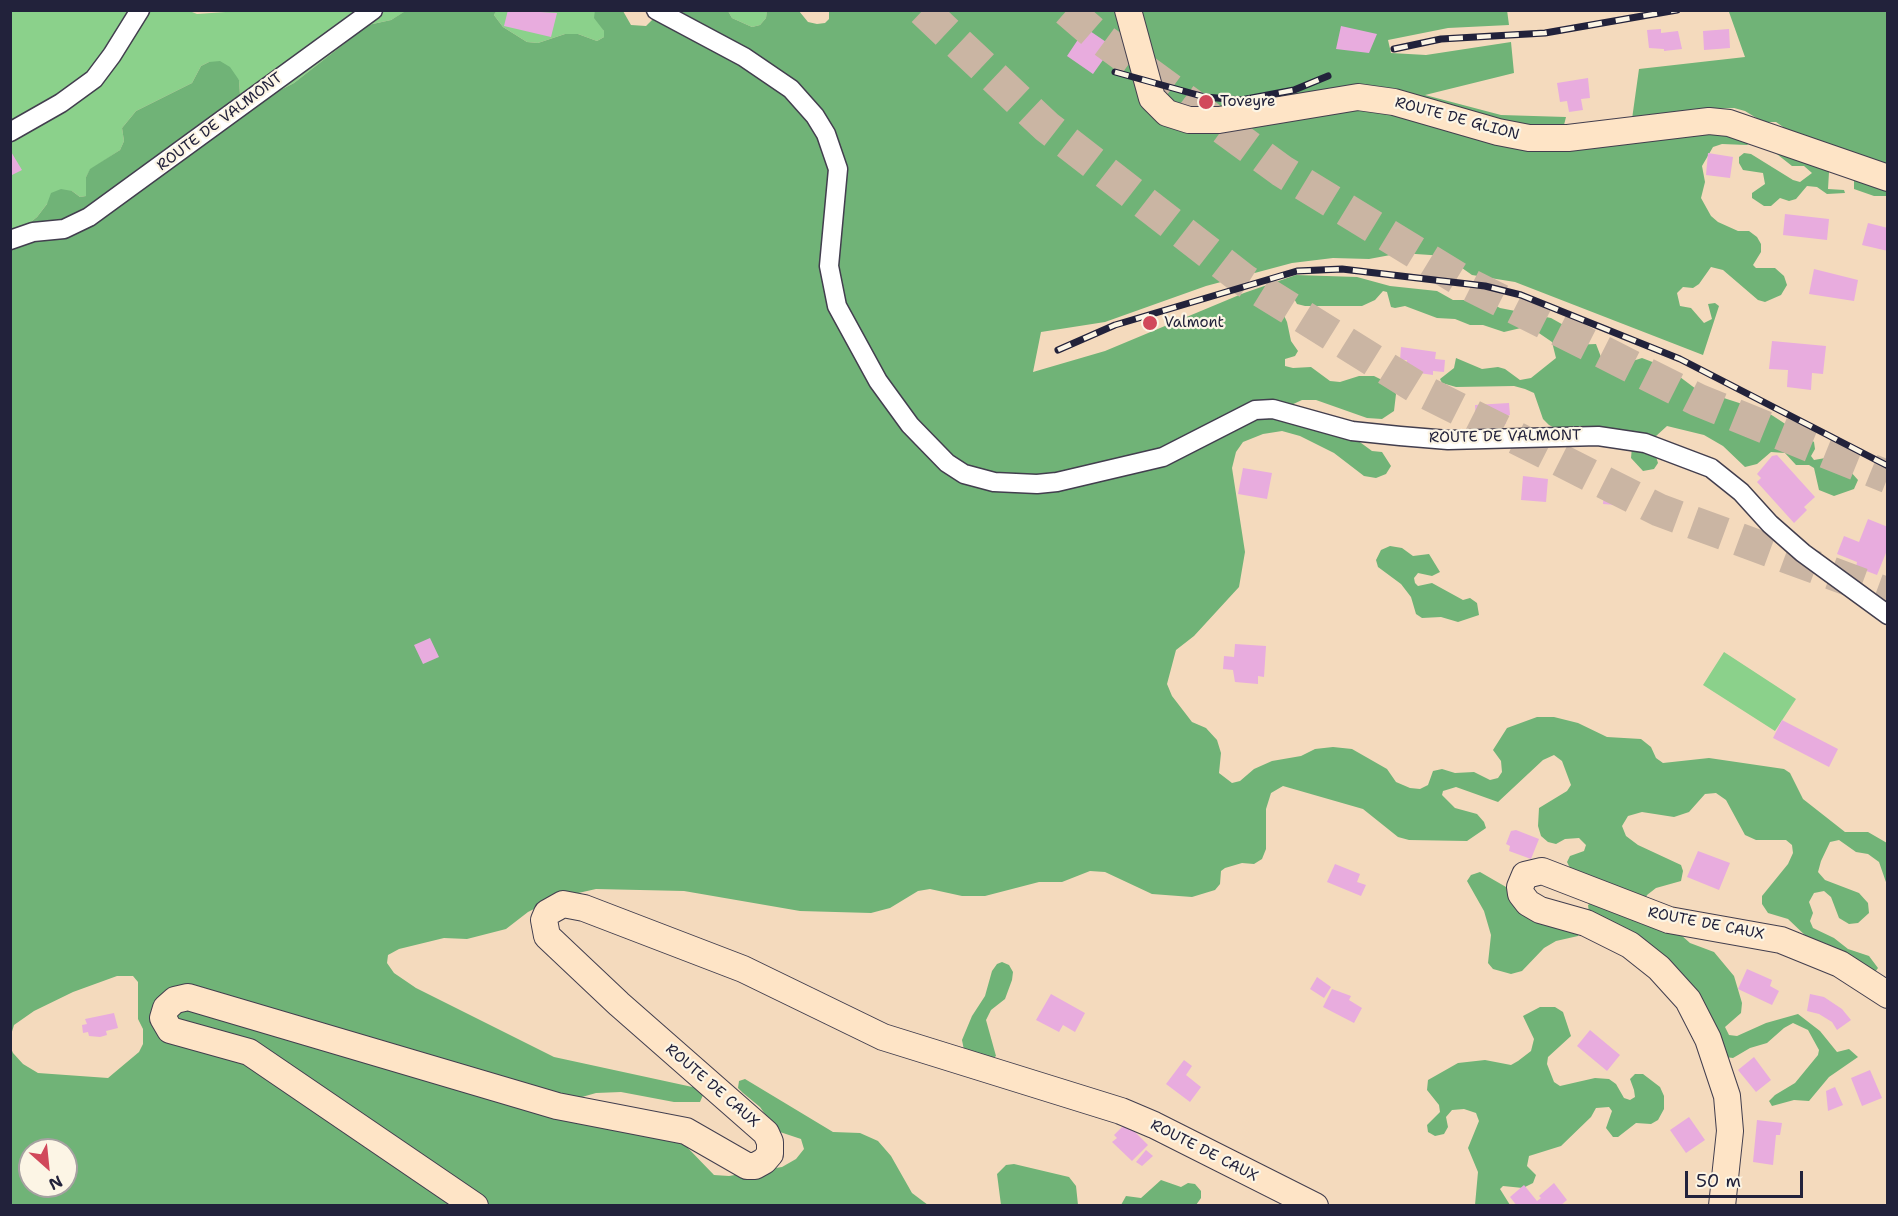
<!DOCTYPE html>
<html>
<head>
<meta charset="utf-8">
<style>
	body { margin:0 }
	#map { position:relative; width:1898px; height:1216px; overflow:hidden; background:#f4dabd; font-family:"Shantell Sans",sans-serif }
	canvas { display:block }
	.frame { position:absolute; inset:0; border:12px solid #22223b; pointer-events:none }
	.north { position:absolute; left:18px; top:1138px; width:60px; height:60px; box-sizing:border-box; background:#fcf5e5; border:2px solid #a5a1a1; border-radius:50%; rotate:153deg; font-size:16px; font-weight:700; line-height:24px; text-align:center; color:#22223b }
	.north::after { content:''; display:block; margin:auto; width:21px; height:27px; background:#d1495b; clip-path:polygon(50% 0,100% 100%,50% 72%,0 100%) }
	.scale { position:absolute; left:1685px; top:1171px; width:118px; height:27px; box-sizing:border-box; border:3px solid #22223b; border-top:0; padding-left:8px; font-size:18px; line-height:21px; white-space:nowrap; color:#22223b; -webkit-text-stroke:4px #fcf5e5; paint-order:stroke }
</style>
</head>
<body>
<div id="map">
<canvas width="1898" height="1216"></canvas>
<div class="frame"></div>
<div class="north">N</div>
<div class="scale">50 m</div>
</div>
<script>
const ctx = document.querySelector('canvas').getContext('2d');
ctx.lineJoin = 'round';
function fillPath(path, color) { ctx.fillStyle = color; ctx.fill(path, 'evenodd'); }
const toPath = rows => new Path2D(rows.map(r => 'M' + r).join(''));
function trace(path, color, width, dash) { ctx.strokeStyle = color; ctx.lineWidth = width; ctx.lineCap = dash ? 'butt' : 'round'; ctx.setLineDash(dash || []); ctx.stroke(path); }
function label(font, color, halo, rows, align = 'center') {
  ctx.font = font + ' "Shantell Sans",sans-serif'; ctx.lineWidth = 4.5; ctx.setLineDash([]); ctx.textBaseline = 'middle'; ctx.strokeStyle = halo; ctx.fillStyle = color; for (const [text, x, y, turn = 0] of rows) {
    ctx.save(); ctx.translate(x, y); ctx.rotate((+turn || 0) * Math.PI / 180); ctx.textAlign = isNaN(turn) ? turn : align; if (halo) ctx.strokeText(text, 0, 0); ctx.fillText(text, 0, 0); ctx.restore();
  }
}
const green = toPath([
	[187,10,197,14,254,10,406,11,391,20,368,25,294,83,254,103,240,95,239,80,209,62,201,66,192,83,136,111,122,128,124,141,120,150,90,170,86,177,86,196,80,197,72,191,47,204,37,217,11,238,11,11],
	[496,10,595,11,604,31,604,37,597,41,578,34,565,34,538,43,527,42,503,27,494,15],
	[728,11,767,11,766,18,760,25,752,27,732,18],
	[1724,652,1796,699,1775,731,1703,685]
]);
const forest = toPath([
	[407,10,496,11,494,15,503,27,527,42,538,43,565,34,578,34,597,41,604,37,604,31,594,18,595,10,623,11,631,25,646,26,661,11,728,11,732,18,752,27,760,25,766,18,767,10,799,11,808,22,817,24,825,23,829,19,829,10,1507,10,1509,25,1448,28,1388,40,1391,53,1426,55,1511,42,1514,73,1425,95,1501,115,1566,117,1563,129,1632,119,1639,69,1745,57,1729,12,1887,11,1887,196,1874,196,1854,189,1854,177,1776,122,1763,122,1745,111,1734,108,1688,110,1698,124,1751,142,1747,145,1722,144,1713,147,1702,166,1705,182,1701,198,1711,216,1718,222,1738,231,1749,231,1757,237,1761,244,1761,252,1753,265,1756,268,1775,268,1784,276,1787,285,1781,295,1765,302,1758,300,1723,270,1711,267,1699,284,1693,288,1683,287,1677,293,1680,306,1691,308,1704,323,1712,319,1708,304,1715,303,1719,306,1703,355,1515,282,1472,275,1445,256,1401,253,1369,259,1333,258,1292,263,1206,286,1105,322,1041,332,1033,372,1105,351,1244,293,1296,275,1357,277,1390,286,1437,291,1453,300,1485,300,1500,308,1551,318,1567,327,1572,345,1596,344,1601,357,1610,365,1617,366,1642,358,1668,368,1696,389,1767,412,1790,427,1798,437,1810,439,1814,442,1815,449,1811,456,1814,460,1831,457,1842,462,1858,480,1854,489,1834,496,1819,490,1814,468,1809,465,1796,465,1785,453,1771,452,1757,464,1745,467,1723,446,1704,435,1667,426,1655,437,1654,450,1658,463,1654,469,1643,471,1631,458,1632,447,1559,430,1549,425,1543,419,1534,393,1525,389,1514,386,1456,387,1442,383,1440,379,1454,368,1456,358,1482,369,1498,367,1505,369,1520,380,1531,378,1556,358,1552,342,1533,329,1525,327,1504,332,1483,325,1470,325,1455,319,1437,318,1405,306,1395,308,1391,307,1387,292,1383,291,1375,300,1362,306,1305,306,1297,304,1291,293,1285,292,1281,295,1281,309,1287,322,1291,341,1298,351,1295,356,1285,359,1285,366,1293,368,1311,367,1330,381,1340,382,1359,376,1374,376,1390,384,1396,394,1394,411,1382,419,1367,418,1316,400,1302,400,1289,406,1296,424,1305,428,1357,440,1372,451,1382,452,1391,466,1386,474,1376,478,1364,476,1334,453,1300,436,1282,431,1263,434,1243,442,1236,452,1232,468,1245,552,1239,587,1194,636,1176,650,1167,684,1172,696,1192,722,1206,728,1217,740,1221,753,1219,773,1232,783,1240,781,1254,769,1272,761,1301,756,1315,749,1333,747,1352,749,1387,769,1396,782,1410,788,1420,789,1428,785,1433,771,1442,769,1455,773,1474,772,1490,780,1498,778,1502,772,1501,761,1493,750,1507,728,1537,717,1554,717,1578,723,1607,737,1641,739,1651,747,1656,758,1663,763,1709,758,1784,769,1790,773,1803,799,1845,832,1868,832,1887,843,1887,885,1879,862,1868,854,1856,852,1839,840,1830,842,1821,861,1818,872,1825,880,1859,893,1868,903,1869,913,1858,923,1849,924,1839,918,1831,897,1824,891,1814,893,1809,902,1813,913,1810,921,1813,928,1834,938,1848,949,1869,956,1878,968,1875,972,1827,944,1808,938,1788,919,1768,913,1762,904,1762,896,1788,864,1793,853,1792,845,1786,840,1756,840,1745,835,1726,800,1716,793,1705,794,1689,812,1674,817,1642,812,1628,816,1622,826,1626,836,1638,845,1681,865,1683,871,1681,881,1656,888,1647,895,1644,902,1690,943,1714,952,1734,976,1742,1003,1741,1013,1725,1027,1729,1035,1737,1036,1766,1023,1798,1014,1820,1031,1837,1052,1849,1049,1858,1057,1829,1077,1809,1101,1794,1100,1772,1106,1769,1101,1775,1095,1795,1083,1818,1055,1819,1050,1808,1030,1793,1023,1784,1028,1767,1043,1750,1048,1733,1058,1725,1057,1710,1014,1697,995,1589,913,1588,905,1614,885,1570,868,1567,862,1570,856,1584,851,1586,845,1579,838,1565,839,1556,844,1548,842,1541,836,1538,826,1539,808,1567,791,1571,785,1562,761,1554,755,1543,760,1498,802,1456,787,1443,791,1442,795,1455,808,1477,814,1484,822,1486,828,1467,841,1409,840,1398,837,1363,809,1283,786,1271,793,1266,809,1266,849,1262,859,1254,864,1242,863,1225,868,1221,871,1220,884,1215,890,1192,897,1152,894,1105,872,1090,871,1062,882,1039,882,985,896,962,896,930,889,918,891,890,908,871,913,800,911,684,891,596,889,556,898,528,912,506,929,467,939,444,938,399,949,388,955,387,963,394,973,416,988,554,1057,697,1088,703,1095,700,1102,674,1102,621,1092,596,1093,575,1099,660,1137,685,1145,714,1175,729,1176,782,1167,796,1159,804,1149,801,1139,777,1131,760,1107,743,1093,738,1088,739,1081,745,1079,833,1132,860,1133,878,1141,891,1156,912,1193,928,1205,11,1205,10,1046,13,1053,23,1064,38,1073,108,1078,139,1052,143,1044,143,1029,138,1019,138,982,133,976,117,976,73,992,34,1011,14,1025,11,1035,11,238,37,217,47,204,51,193,61,189,72,191,80,197,86,196,86,177,90,169,120,150,124,141,122,128,136,111,192,83,201,66,209,62,220,61,230,67,239,80,240,95,255,103,294,83,368,25,391,20],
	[30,1150,66,1150,66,1186,30,1186],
	[1773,151,1826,166,1829,172,1828,189,1844,190,1845,193,1827,194,1817,187,1807,186,1796,199,1789,201,1780,198,1771,206,1764,206,1752,198,1752,193,1765,184,1763,173,1743,170,1739,163,1739,157,1744,153,1751,154,1793,180,1800,182,1812,173,1804,166,1792,166],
	[1390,546,1402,548,1413,556,1429,554,1440,572,1432,576,1418,573,1414,578,1415,583,1418,586,1432,583,1463,600,1470,598,1477,603,1479,615,1458,622,1441,617,1422,618,1416,614,1411,597,1401,584,1378,567,1376,560,1381,550],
	[1480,872,1506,887,1513,897,1580,928,1578,936,1556,941,1544,948,1522,971,1511,974,1493,969,1488,963,1491,935,1484,911,1467,881,1471,875],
	[1002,962,1009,965,1013,972,1012,980,1005,999,991,1010,986,1020,996,1056,988,1062,965,1055,962,1040,972,1016,985,996,992,971,997,964],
	[1540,1007,1555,1007,1563,1012,1571,1036,1548,1057,1547,1064,1554,1082,1560,1086,1595,1078,1609,1079,1616,1084,1624,1098,1630,1100,1635,1097,1634,1090,1630,1079,1635,1074,1643,1074,1660,1087,1664,1096,1664,1109,1658,1120,1651,1124,1636,1123,1618,1137,1613,1137,1606,1128,1612,1111,1609,1107,1596,1108,1591,1117,1561,1146,1529,1156,1527,1166,1536,1175,1533,1183,1523,1188,1503,1186,1500,1189,1510,1205,1475,1205,1478,1172,1468,1148,1479,1121,1476,1113,1464,1109,1452,1110,1446,1117,1448,1127,1444,1134,1435,1136,1428,1132,1427,1125,1440,1112,1439,1105,1427,1090,1428,1080,1458,1063,1485,1060,1511,1065,1518,1061,1531,1051,1534,1039,1523,1016],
	[1014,1164,1069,1177,1076,1186,1078,1205,1001,1205,997,1174,1006,1165],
	[1161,1180,1181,1187,1188,1183,1195,1184,1201,1191,1201,1198,1196,1205,1121,1205,1126,1196,1141,1198]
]);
const building = toPath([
	[508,10,557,13,551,37,504,26],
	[1341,26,1377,34,1369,53,1336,49],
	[1661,29,1661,33,1678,31,1682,49,1664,51,1664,49,1649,48,1647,30],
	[1729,29,1730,48,1704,50,1703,31],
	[1090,31,1109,44,1107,48,1110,50,1093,74,1067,56,1083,32,1087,35],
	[1588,78,1590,98,1581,99,1583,110,1569,112,1567,101,1560,102,1557,83],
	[10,150,22,170,10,176],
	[1708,153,1733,157,1730,178,1706,175],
	[1785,214,1829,219,1827,240,1783,235],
	[1868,223,1888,228,1888,251,1862,245],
	[1814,269,1858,280,1854,301,1809,294],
	[1772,341,1826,346,1823,374,1812,373,1811,390,1787,387,1788,370,1769,369],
	[1401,347,1436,352,1435,359,1445,360,1444,372,1433,371,1433,375,1405,371,1407,360,1400,360],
	[1431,396,1448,396,1448,412,1431,412],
	[1509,403,1510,415,1506,416,1506,424,1476,425,1475,405],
	[1777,455,1815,497,1804,507,1807,510,1794,523,1757,482,1761,478,1757,474,1772,456],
	[1243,468,1272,473,1267,499,1238,494],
	[1523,476,1548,479,1546,502,1521,500],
	[1607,488,1629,490,1628,506,1603,504,1604,491,1607,492],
	[1868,519,1888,527,1888,548,1877,575,1856,567,1857,562,1837,554,1844,536,1859,542],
	[430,638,439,657,423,664,414,645],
	[1235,644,1266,646,1264,677,1258,676,1258,684,1235,682,1233,670,1223,669,1224,656,1234,657],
	[1782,720,1838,749,1829,767,1773,738],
	[1516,830,1539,839,1531,859,1509,851,1510,846,1506,844,1511,831],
	[1698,851,1730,863,1719,890,1687,877],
	[1335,864,1360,874,1357,882,1366,885,1361,896,1327,882],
	[1747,969,1772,980,1770,986,1779,991,1772,1005,1738,989],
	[1317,977,1331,987,1324,998,1310,989],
	[1332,989,1351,996,1349,1000,1362,1008,1354,1023,1323,1007],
	[1051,994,1085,1013,1075,1032,1063,1025,1059,1032,1036,1020],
	[1810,994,1824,997,1842,1009,1851,1020,1837,1030,1832,1022,1819,1014,1807,1011],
	[114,1013,118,1028,106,1031,107,1035,100,1037,89,1036,88,1032,83,1033,82,1025,87,1024,85,1019],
	[1590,1030,1620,1055,1607,1071,1577,1046],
	[1754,1057,1771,1080,1756,1092,1738,1070],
	[1184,1060,1192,1066,1186,1075,1201,1087,1190,1102,1166,1084],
	[1870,1070,1882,1098,1862,1106,1851,1078],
	[1835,1087,1843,1105,1828,1111,1826,1091],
	[1689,1117,1705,1140,1686,1153,1670,1130],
	[1757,1120,1782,1123,1780,1135,1776,1135,1773,1165,1753,1162],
	[1126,1123,1148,1145,1132,1161,1112,1142,1117,1138,1114,1135],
	[1146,1150,1153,1156,1142,1166,1136,1162],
	[1554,1183,1567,1200,1560,1206,1517,1206,1510,1197,1524,1185,1537,1201,1541,1198,1539,1196]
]);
const highwayTunnel = toPath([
	[923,10,1047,127,1244,280,1421,390,1659,510,1888,594],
	[1067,10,1097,36,1282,171,1464,282,1698,400,1888,477]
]);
const street = toPath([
	[656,10,744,57,791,89,815,116,826,134,838,169,829,266,837,306,878,381,910,425,947,463,964,474,994,482,1037,484,1057,482,1163,457,1255,410,1273,409,1352,431,1400,436,1448,440,1598,436,1645,443,1711,468,1741,492,1770,524,1803,553,1888,615],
	[10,132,61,103,94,79,112,55,140,10],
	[10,240,33,232,64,229,89,217,373,10]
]);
const secondary = toPath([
	[1128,10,1152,98,1167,113,1189,120,1219,120,1358,97,1394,102,1498,132,1529,138,1568,138,1709,121,1729,123,1888,178],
	[475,1206,249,1052,170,1030,163,1018,166,1008,175,1000,188,997,557,1106,686,1131,747,1166,755,1166,764,1161,770,1154,770,1142,766,1133,619,1004,547,936,544,920,547,913,563,904,584,908,743,969,883,1037,1121,1111,1154,1125,1315,1206],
	[1722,1206,1730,1131,1727,1096,1708,1039,1688,1000,1659,968,1630,945,1586,923,1540,910,1528,903,1521,894,1520,887,1525,875,1542,871,1669,920,1781,940,1840,964,1888,995]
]);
const rail = toPath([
	[1394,49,1441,39,1545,33,1677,10],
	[1115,72,1205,97,1241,100,1294,90,1328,76],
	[1058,350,1115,325,1297,271,1342,269,1485,286,1521,295,1680,359,1888,466]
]);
const markers = [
	[1206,102,8,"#d1495b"],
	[1150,323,8,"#d1495b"]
];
const poiNames = [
	["Toveyre",1220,102],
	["Valmont",1164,323]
];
const streetNames = [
	["ROUTE DE GLION",1457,119,15],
	["ROUTE DE VALMONT",220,122,-37],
	["ROUTE DE VALMONT",1505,437,-1],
	["ROUTE DE CAUX",1706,924,11],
	["ROUTE DE CAUX",712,1086,41],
	["ROUTE DE CAUX",1204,1151,27]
];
fillPath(green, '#8bd18b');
fillPath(forest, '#70b377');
fillPath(building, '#e8acde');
trace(highwayTunnel, '#cab5a3', 33, [33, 16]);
trace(street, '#423e4e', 21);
trace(secondary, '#423e4e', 28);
trace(street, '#fff', 18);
trace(secondary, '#fee4c6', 26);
trace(rail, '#22223b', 7);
trace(rail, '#fcf5e5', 4.5, [14]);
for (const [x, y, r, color] of markers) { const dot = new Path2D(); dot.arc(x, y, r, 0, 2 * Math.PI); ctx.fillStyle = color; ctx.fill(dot); trace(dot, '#fcf5e5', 2); }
label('15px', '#22223b', '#fcf5e5', poiNames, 'left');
label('15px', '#22223b', '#fcf5e5', streetNames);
</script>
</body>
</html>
